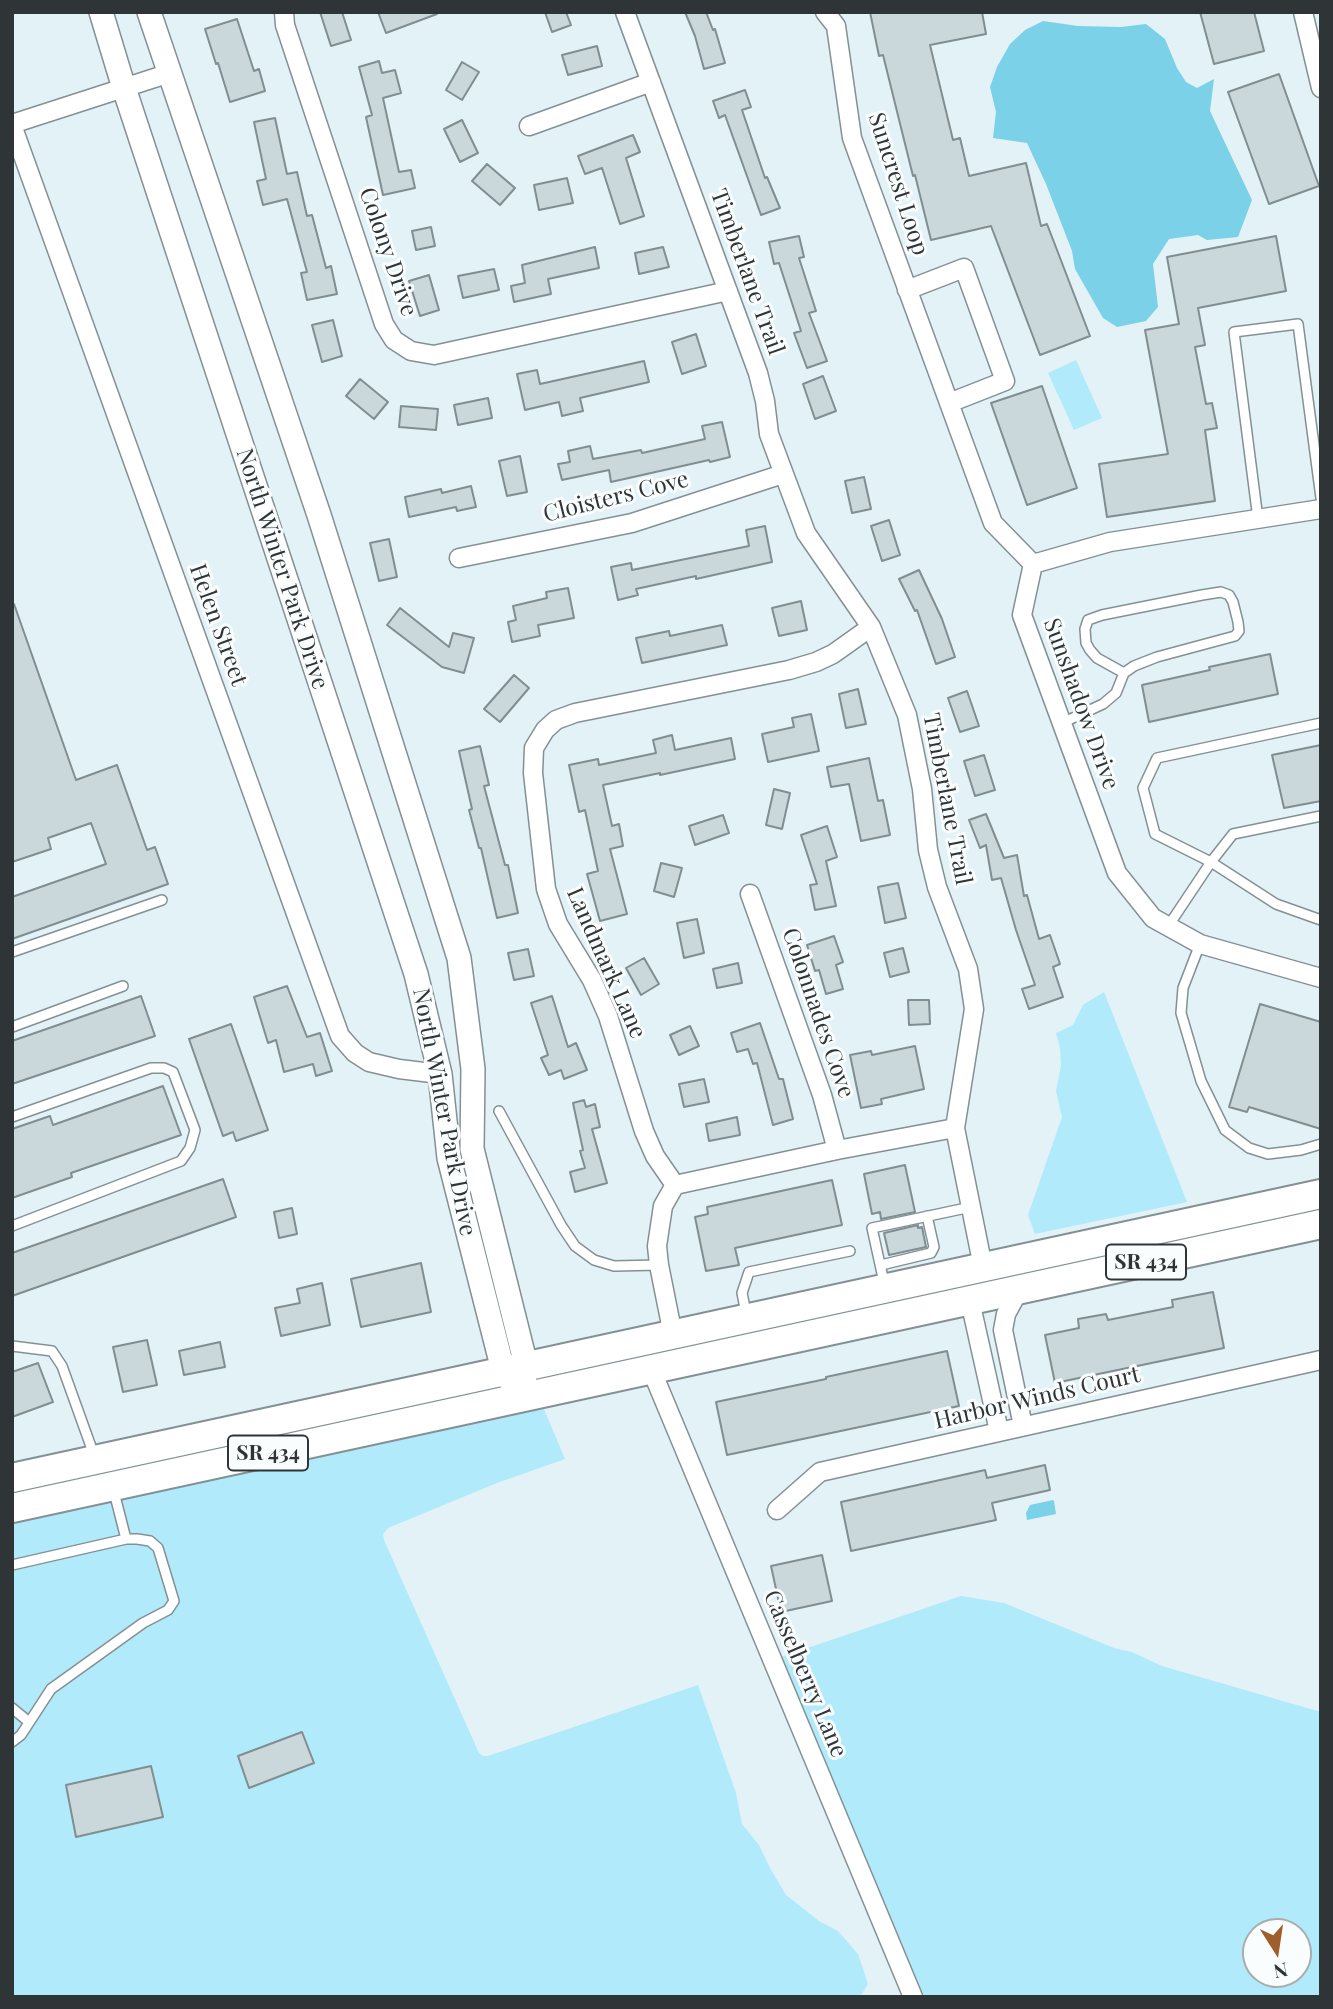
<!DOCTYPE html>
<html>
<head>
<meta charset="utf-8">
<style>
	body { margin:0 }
	#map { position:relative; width:1333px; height:2009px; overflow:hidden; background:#e3f2f6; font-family:"Playfair Display",serif }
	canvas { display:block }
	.frame { position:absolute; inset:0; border:14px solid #2f3536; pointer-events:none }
	.north { position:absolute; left:1242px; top:1918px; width:70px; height:70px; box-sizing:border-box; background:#fafdfe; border:2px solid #a9adae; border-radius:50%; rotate:168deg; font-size:19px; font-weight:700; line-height:28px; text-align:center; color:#2f3536 }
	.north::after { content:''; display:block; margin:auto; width:24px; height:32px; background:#a05e2b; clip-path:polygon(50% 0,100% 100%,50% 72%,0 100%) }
</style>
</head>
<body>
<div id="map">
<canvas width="1333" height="2009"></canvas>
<div class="frame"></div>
<div class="north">N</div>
</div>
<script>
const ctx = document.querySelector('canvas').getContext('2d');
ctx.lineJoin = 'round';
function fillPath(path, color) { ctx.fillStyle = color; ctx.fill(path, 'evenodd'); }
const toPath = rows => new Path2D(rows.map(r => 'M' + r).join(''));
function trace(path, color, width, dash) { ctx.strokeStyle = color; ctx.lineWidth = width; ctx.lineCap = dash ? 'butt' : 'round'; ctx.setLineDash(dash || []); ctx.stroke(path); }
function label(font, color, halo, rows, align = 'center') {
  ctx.font = font + ' "Playfair Display",serif'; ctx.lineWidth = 6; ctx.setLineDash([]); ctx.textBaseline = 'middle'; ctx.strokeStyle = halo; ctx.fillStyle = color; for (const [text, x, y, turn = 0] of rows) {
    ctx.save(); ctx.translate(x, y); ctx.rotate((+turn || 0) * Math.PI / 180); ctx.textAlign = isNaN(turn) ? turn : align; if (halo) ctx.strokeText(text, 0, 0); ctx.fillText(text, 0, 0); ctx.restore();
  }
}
const green = toPath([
	[1076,360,1102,418,1074,430,1048,373],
	[1104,992,1187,1202,1035,1234,1028,1215,1062,1117,1056,1091,1061,1066,1060,1048,1056,1033,1073,1025,1083,1005],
	[543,1407,565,1459,497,1483,388,1528,383,1534,384,1540,479,1753,483,1756,488,1756,698,1685,736,1793,742,1824,759,1845,770,1868,786,1895,819,1921,838,1931,858,1954,868,1984,860,1997,12,1997,12,1521,82,1509,350,1448],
	[961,1596,1004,1603,1114,1648,1132,1652,1162,1666,1321,1712,1321,1997,923,1997,781,1657],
	[1298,1932,1298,1974,1256,1974,1256,1932]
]);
const water = toPath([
	[1043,21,1078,26,1121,27,1146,24,1165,39,1177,68,1186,82,1197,88,1214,79,1210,111,1252,200,1238,237,1207,240,1198,235,1169,239,1153,264,1158,307,1146,321,1117,327,1103,318,1075,269,1072,251,1046,184,1027,143,993,138,996,112,990,87,997,67,1010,44,1025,30],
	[1053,1500,1054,1501,1056,1514,1027,1520,1026,1513,1030,1505]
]);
const building = toPath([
	[320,12,342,12,351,40,331,46,320,12],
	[378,12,437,12,437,14,386,33,378,12],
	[545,12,566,12,571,25,552,32,545,12],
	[685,12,706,12,713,30,715,29,725,63,704,69,695,36,685,12],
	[870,12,982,12,986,34,930,45,953,140,960,138,969,176,1026,163,1041,226,1047,224,1090,336,1040,355,991,226,931,240,915,175,913,176,883,55,879,56,870,12],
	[1200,12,1254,12,1264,51,1214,64,1200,12],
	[237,19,254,71,259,69,265,91,230,102,218,63,216,64,205,29,237,19],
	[597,46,602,66,568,75,562,55,597,46],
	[379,61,382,73,395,70,401,93,383,98,399,172,411,170,415,188,383,195,366,117,372,115,359,67,379,61],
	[462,62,479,72,462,100,446,90,462,62],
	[1279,74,1319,186,1269,204,1228,92,1279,74],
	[745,90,751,107,742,110,765,178,767,177,780,208,761,215,725,115,719,118,713,101,745,90],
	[275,118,287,174,297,172,307,216,312,215,326,268,331,266,337,294,307,300,301,273,307,272,287,199,263,205,257,181,266,179,254,122,275,118],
	[462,120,478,153,460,162,444,129,462,120],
	[633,135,640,152,626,158,644,216,620,224,602,168,585,174,578,156,633,135],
	[487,164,515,188,500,205,472,181,487,164],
	[567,178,573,203,539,210,534,185,567,178],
	[431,227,435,246,416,250,412,231,431,227],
	[799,236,804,257,799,258,816,311,809,313,827,361,807,368,794,333,801,331,779,263,774,264,769,242,799,236],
	[1276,236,1286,291,1198,308,1205,345,1195,347,1206,404,1212,403,1217,428,1205,430,1215,501,1107,517,1099,464,1168,454,1145,330,1179,324,1167,257,1276,236],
	[595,247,599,268,548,279,551,294,514,302,511,286,525,283,522,265,595,247],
	[663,247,669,267,639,274,635,253,663,247],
	[494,269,499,290,463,298,458,276,494,269],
	[429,275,439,310,420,316,409,281,429,275],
	[333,320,342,356,322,362,312,325,333,320],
	[696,334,706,366,682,374,672,342,696,334],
	[644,361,649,382,580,398,583,411,562,416,559,402,525,410,517,374,537,370,540,384,644,361],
	[823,376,836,411,815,419,803,384,823,376],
	[360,379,388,402,374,419,346,396,360,379],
	[1042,386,1077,488,1027,505,991,403,1042,386],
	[488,398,492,418,458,425,454,405,488,398],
	[401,406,438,409,436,430,399,427,401,406],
	[722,422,730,457,710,462,709,460,611,482,609,470,562,480,558,464,570,462,568,451,590,446,593,459,641,450,642,453,705,439,702,426,722,422],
	[520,456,527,492,507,496,499,461,520,456],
	[864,477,871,509,852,513,845,481,864,477],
	[471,486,476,507,457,511,456,507,409,517,405,497,441,489,442,493,471,486],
	[889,520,900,555,882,561,871,526,889,520],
	[765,526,772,562,696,579,696,576,636,589,638,595,618,600,611,567,631,563,632,570,749,546,746,530,765,526],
	[389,539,397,577,379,581,370,543,389,539],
	[919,570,942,619,955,657,936,664,917,610,915,611,899,579,919,570],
	[568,588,574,618,538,625,540,636,512,642,508,622,516,620,513,606,547,598,546,592,568,588],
	[801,601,807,630,779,636,772,608,801,601],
	[12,604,14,604,76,780,117,765,147,850,155,847,168,884,12,939,12,897,106,864,91,823,48,838,51,849,12,862,12,604],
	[400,608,449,647,453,633,474,638,464,673,442,667,387,625,400,608],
	[722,625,727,645,642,663,636,638,669,631,670,636,722,625],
	[1270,654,1278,694,1149,722,1142,685,1210,670,1209,667,1270,654],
	[514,675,529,688,500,722,484,709,514,675],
	[858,689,866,724,846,728,839,694,858,689],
	[967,691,979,726,960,732,948,698,967,691],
	[811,714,819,751,768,762,762,734,794,727,792,718,811,714],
	[672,735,675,750,731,738,735,759,660,775,660,773,603,785,612,826,619,824,623,846,610,849,627,914,600,921,587,874,598,871,585,810,579,812,569,765,598,759,599,765,656,753,653,740,672,735],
	[1321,745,1321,801,1284,808,1272,755,1321,745],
	[480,746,489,785,484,786,505,865,508,865,518,913,497,918,481,848,479,848,469,810,472,809,459,751,480,746],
	[984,755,995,790,975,796,964,761,984,755],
	[869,758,878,801,883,800,890,835,861,841,849,784,831,787,827,767,869,758],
	[774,789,790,793,782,829,766,825,774,789],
	[986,814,1004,858,1017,855,1024,896,1027,895,1039,939,1050,935,1060,964,1053,967,1063,997,1029,1009,1022,989,1035,985,1016,930,1001,878,992,880,986,845,980,848,969,820,986,814],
	[723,815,729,833,695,845,689,826,723,815],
	[827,826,837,857,826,861,836,906,815,910,810,885,817,884,801,835,827,826],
	[661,863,682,868,674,897,654,891,661,863],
	[898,883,906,918,885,923,878,887,898,883],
	[697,919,704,953,684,958,677,923,697,919],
	[834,936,843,962,836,965,843,989,826,994,819,970,815,971,807,945,834,936],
	[903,948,909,972,890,977,884,953,903,948],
	[528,949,534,976,514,980,508,953,528,949],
	[644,958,659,984,641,995,626,968,644,958],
	[738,963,742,983,717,988,713,969,738,963],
	[287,986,307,1037,320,1033,332,1071,316,1076,313,1064,284,1072,276,1040,268,1043,254,997,287,986],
	[141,996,155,1036,12,1084,12,1041,141,996],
	[552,996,568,1047,576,1043,587,1070,564,1079,561,1070,549,1075,541,1058,548,1055,531,1003,552,996],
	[908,1000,929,1000,930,1024,909,1025,908,1000],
	[1260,1004,1321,1022,1321,1129,1249,1107,1247,1112,1229,1107,1260,1004],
	[760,1023,779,1079,783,1079,793,1119,773,1125,757,1063,753,1064,748,1049,737,1052,731,1033,760,1023],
	[231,1024,268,1130,236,1141,233,1132,223,1136,189,1039,231,1024],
	[690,1026,699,1046,679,1055,670,1035,690,1026],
	[915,1046,924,1089,881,1099,882,1104,861,1108,850,1055,871,1051,872,1055,915,1046],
	[704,1079,709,1102,684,1107,679,1084,704,1079],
	[163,1086,181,1135,71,1173,72,1177,12,1198,12,1129,50,1116,53,1125,163,1086],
	[584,1100,586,1107,595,1104,600,1127,592,1129,607,1183,575,1192,570,1172,585,1168,580,1151,583,1150,573,1103,584,1100],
	[737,1117,740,1135,709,1141,706,1124,737,1117],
	[905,1165,915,1212,881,1219,880,1212,872,1214,864,1174,905,1165],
	[223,1179,236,1217,12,1296,12,1253,223,1179],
	[832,1180,842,1225,735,1248,739,1265,706,1271,695,1217,708,1214,707,1207,832,1180],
	[292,1208,297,1234,279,1238,274,1212,292,1208],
	[918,1225,918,1228,922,1227,926,1247,889,1255,884,1233,918,1225],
	[421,1263,431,1312,361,1327,351,1279,421,1263],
	[322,1283,330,1325,281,1336,275,1308,300,1303,297,1289,322,1283],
	[1213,1292,1224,1348,1055,1383,1045,1335,1079,1328,1078,1319,1106,1314,1108,1320,1173,1307,1172,1300,1213,1292],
	[147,1340,157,1385,123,1392,113,1347,147,1340],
	[220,1342,225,1367,184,1375,179,1351,220,1342],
	[947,1351,959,1406,727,1455,716,1402,826,1379,826,1377,947,1351],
	[38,1363,53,1402,12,1417,12,1372,38,1363],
	[1045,1465,1050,1490,992,1503,996,1520,851,1551,841,1502,985,1470,987,1478,1045,1465],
	[822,1555,832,1601,781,1612,771,1566,822,1555],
	[302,1732,314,1763,249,1788,238,1756,302,1732],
	[151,1766,163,1817,76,1837,66,1785,151,1766]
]);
const service = toPath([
	[1258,519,1234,332,1298,324,1321,498],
	[1062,723,1103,704,1116,693,1124,673,1134,666,1157,657,1235,636,1239,631,1238,622,1233,602,1229,595,1221,592,1202,595,1102,615,1088,620,1085,629,1086,643,1090,650,1097,658,1124,673],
	[1321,723,1157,758,1143,788,1155,834,1211,862,1233,834,1321,816],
	[1169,925,1211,862,1276,904,1321,920],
	[1200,944,1183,988,1181,1013,1201,1081,1225,1130,1249,1148,1268,1154,1301,1150,1321,1144],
	[12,952,162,900],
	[12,1027,123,986],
	[499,1111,561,1225,575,1246,594,1260,614,1266,659,1265],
	[12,1117,151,1068,164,1068,173,1072,195,1130,190,1148,181,1161,12,1226],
	[881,1265,931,1253,934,1247,927,1216],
	[885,1287,872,1228,971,1207],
	[746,1313,742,1293,749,1272,850,1251],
	[12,1346,52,1351,62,1366,94,1455],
	[113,1488,126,1539],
	[12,1565,126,1539,137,1539,150,1541,158,1548,174,1601,168,1610,143,1623,51,1689,21,1735,12,1742],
	[12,1708,29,1722]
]);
const minor = toPath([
	[284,12,285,25,384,324,394,340,411,351,434,355,728,291],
	[625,12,758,373,765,401,769,434,806,533,871,627,907,715,922,789,928,850,937,887,968,969,974,1009,955,1128,983,1267],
	[825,12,836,26,852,138,993,523,1033,564],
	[1303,12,1321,88],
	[12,124,170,73],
	[12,125,340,1036,355,1053,369,1062,399,1069,440,1074],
	[529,126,651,82],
	[907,290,964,268,1005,381,949,403],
	[459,558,632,523,783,474],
	[1033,564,1022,615,1117,873,1153,918,1200,944,1321,978],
	[1033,564,1110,542,1321,509],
	[750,894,822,1095,837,1150],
	[675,1185,655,1156,644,1131,608,1016,592,980,558,924,546,889,533,773,534,748,545,730,556,720,575,713,789,670,816,662,833,654,871,627],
	[675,1185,837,1150,955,1128],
	[1019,1290,1006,1314,1003,1330,1023,1426],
	[970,1301,999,1431],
	[673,1335,659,1265,657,1246,663,1206,675,1185],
	[651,1369,913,1997],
	[777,1510,820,1472,1321,1360]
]);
const tertiary = toPath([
	[101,12,124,88,416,974,440,1074,449,1158,503,1370,513,1384],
	[149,12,319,515,459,958,473,1069,472,1149,526,1365,524,1384]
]);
const primary = toPath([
	[12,1478,1321,1194],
	[12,1508,1321,1224]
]);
const shields = [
	[1146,1262,80],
	[268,1453,80]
];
const shieldNames = [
	["SR 434",1146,1262],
	["SR 434",268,1453]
];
const streetNames = [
	["Suncrest Loop",898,184,72],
	["Colony Drive",388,252,71],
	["Timberlane Trail",747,272,70],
	["Cloisters Cove",616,497,-14],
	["North Winter Park Drive",282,569,72],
	["Helen Street",218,625,70],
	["Sunshadow Drive",1081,704,70],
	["Timberlane Trail",947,799,79],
	["Landmark Lane",606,963,66],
	["Colonnades Cove",818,1013,71],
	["North Winter Park Drive",444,1112,79],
	["Harbor Winds Court",1037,1398,-13],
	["Casselberry Lane",805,1674,67]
];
fillPath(green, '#b1eafa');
fillPath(water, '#7ad1e8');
fillPath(building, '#cad8dc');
trace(building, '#808e91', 2);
trace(service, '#839195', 12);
trace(minor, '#839195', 21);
trace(tertiary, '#839195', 26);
trace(primary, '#839195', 32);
trace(service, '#fff', 9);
trace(minor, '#fff', 18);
trace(tertiary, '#fff', 23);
trace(primary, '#fff', 28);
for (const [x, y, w] of shields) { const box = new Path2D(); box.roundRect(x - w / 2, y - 17.5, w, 35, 5); ctx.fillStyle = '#fafdfe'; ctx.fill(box); trace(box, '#2f3536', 2); }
label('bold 21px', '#2f3536', null, shieldNames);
label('23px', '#2f3536', '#fafdfe', streetNames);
</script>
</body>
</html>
